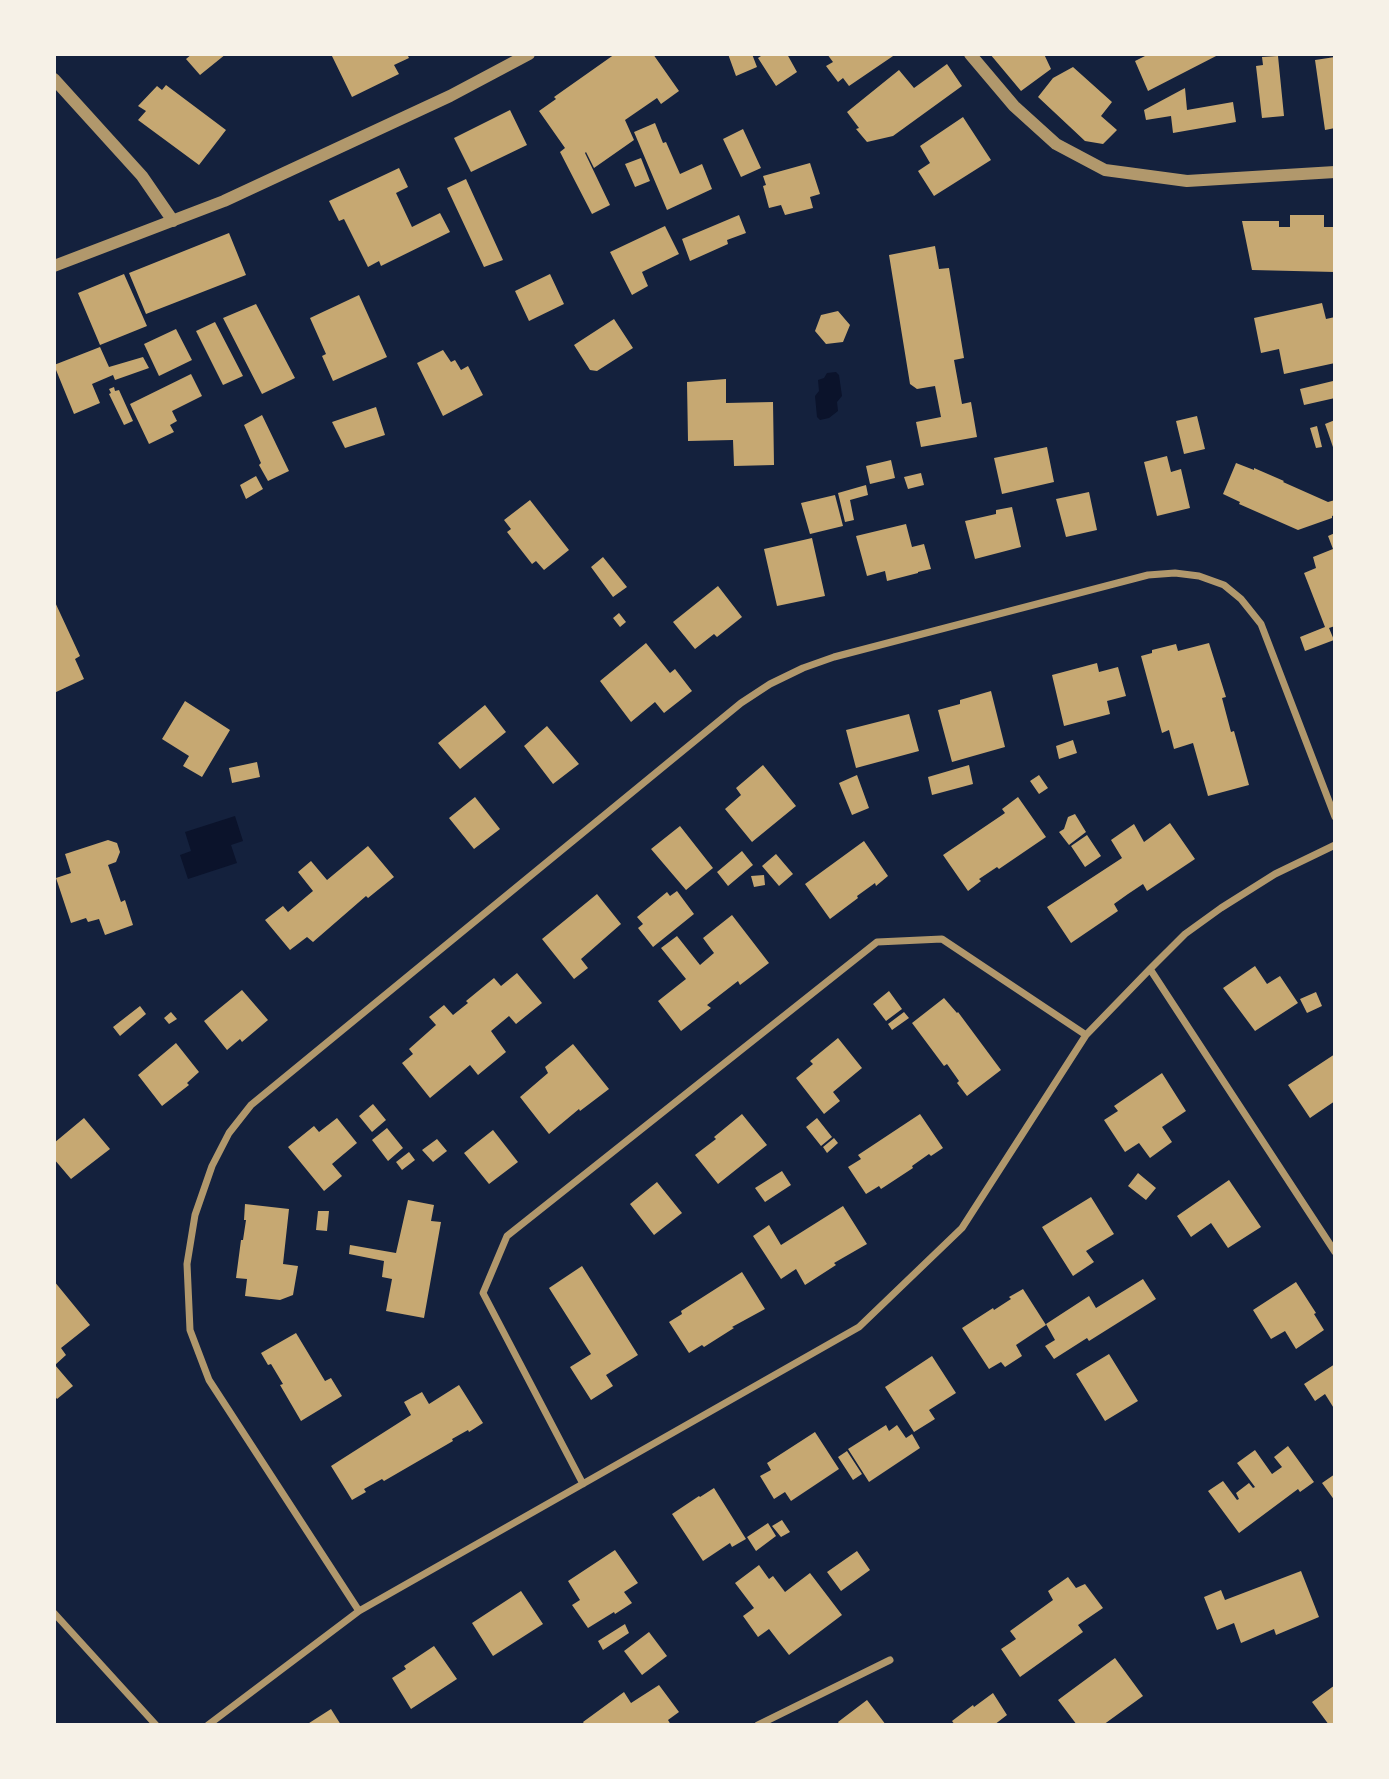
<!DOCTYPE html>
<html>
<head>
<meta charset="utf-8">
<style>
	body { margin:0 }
	#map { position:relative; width:1389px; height:1779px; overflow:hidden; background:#14213d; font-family:"Roboto Serif",serif }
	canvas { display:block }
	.frame { position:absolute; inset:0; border:56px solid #f6f1e7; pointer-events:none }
</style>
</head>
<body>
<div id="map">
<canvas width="1389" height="1779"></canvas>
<div class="frame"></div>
</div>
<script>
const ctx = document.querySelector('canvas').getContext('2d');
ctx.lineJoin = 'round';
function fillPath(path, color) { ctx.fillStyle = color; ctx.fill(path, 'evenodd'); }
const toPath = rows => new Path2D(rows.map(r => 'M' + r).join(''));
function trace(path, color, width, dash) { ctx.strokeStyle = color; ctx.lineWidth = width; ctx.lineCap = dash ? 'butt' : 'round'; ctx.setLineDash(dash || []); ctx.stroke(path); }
const water = toPath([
	[836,372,839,375,842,396,837,402,838,411,829,418,820,420,817,417,815,396,819,391,818,380,824,378,827,373],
	[235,816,243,841,231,845,237,863,188,879,180,855,191,851,185,832]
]);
const building = toPath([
	[192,54,226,54,200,75,186,59],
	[331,54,407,54,409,58,394,65,399,74,352,97],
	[615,54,653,54,679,91,661,104,657,98,625,120,634,140,594,168,586,152,585,153,610,205,592,214,560,152,565,148,539,111,556,99,554,97],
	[728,54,752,54,757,67,736,76],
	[764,54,787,54,797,72,776,86,758,58],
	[827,54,896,54,849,86,843,78,838,82,826,66,833,62],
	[990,54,1044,54,1051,69,1021,91],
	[1149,54,1220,54,1148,91,1135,61],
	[1278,56,1284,116,1262,118,1256,66,1263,65,1262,57],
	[1335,57,1335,128,1325,130,1315,60],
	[947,64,962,86,893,136,867,142,856,129,859,128,847,112,899,70,914,88],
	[1073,67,1112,102,1101,116,1117,130,1103,144,1085,141,1038,97,1053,78],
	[166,85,226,130,199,165,138,120,146,111,138,106,157,86,162,90],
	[1185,88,1187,110,1233,102,1236,122,1173,133,1171,116,1146,120,1144,110],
	[510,110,527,145,471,172,454,138],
	[963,117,991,160,934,196,918,171,930,163,920,146],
	[655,123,663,143,666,142,680,174,702,164,712,189,667,210,634,132],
	[743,129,761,168,741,177,723,139],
	[641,158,650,181,635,187,625,164],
	[810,163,820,194,810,197,813,208,785,215,781,205,769,208,763,186,766,185,763,176],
	[399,168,408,187,396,193,412,227,440,213,450,232,381,266,379,261,368,267,344,219,339,221,329,201],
	[466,179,503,260,484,267,447,188],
	[739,215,746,233,727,240,728,244,690,261,682,239],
	[1290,215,1324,215,1324,227,1335,227,1335,272,1252,270,1242,221,1279,221,1279,227,1290,227],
	[665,226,679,254,642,272,648,286,632,295,610,252],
	[229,233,246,275,146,314,129,273],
	[935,246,939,269,949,268,964,358,954,360,962,404,971,402,977,437,921,447,916,422,941,417,935,386,917,389,910,384,889,255],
	[124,274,147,326,100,345,78,293],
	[550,274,564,304,529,321,515,291],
	[359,295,387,357,333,381,322,356,326,354,310,318],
	[1322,303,1326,319,1335,317,1335,363,1284,374,1279,349,1261,353,1254,318],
	[256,304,295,378,262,394,223,318],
	[838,311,850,325,843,342,826,344,815,331,821,315],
	[614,319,633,348,597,371,590,370,574,345],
	[215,322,243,376,223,385,196,331],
	[176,329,192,360,159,376,144,344],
	[100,347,109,367,143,357,149,368,115,380,113,375,92,384,100,403,74,414,54,365],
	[443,350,451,362,455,360,461,370,468,366,483,395,443,416,417,363],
	[191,374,202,396,172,411,177,421,170,425,174,432,149,444,130,404],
	[726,379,726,403,773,402,774,465,734,466,733,440,688,441,687,382],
	[1333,381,1335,398,1304,405,1300,389],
	[114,387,115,391,119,390,133,421,124,425,109,394,111,393,109,389],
	[376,407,385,435,345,448,332,422],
	[262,415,289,471,268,481,259,465,261,463,244,425],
	[1197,416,1205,449,1184,454,1176,421],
	[1335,420,1335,450,1334,450,1325,424],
	[1317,426,1322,447,1316,448,1310,428],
	[1047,447,1054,482,1002,494,994,458],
	[1167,456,1171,472,1181,469,1190,508,1157,516,1144,462],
	[891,460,895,478,870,484,866,466],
	[1236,463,1254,470,1254,468,1284,481,1283,482,1328,502,1335,500,1335,515,1332,516,1332,518,1298,530,1239,504,1240,502,1223,494],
	[921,473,924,485,908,489,904,477],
	[256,476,263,489,246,499,240,485],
	[866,485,868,495,850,500,854,520,845,522,838,493],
	[1089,492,1097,530,1066,537,1056,499],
	[835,495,843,526,810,534,801,503],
	[530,500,569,550,544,570,536,561,532,564,507,532,511,529,504,520],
	[1012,507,1021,547,975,559,965,521,996,514,996,510],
	[906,524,912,547,924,544,931,569,918,572,918,573,887,581,885,571,867,576,856,536],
	[1335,533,1335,626,1329,628,1334,640,1305,651,1300,637,1325,627,1304,573,1316,568,1313,557,1333,549,1328,536],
	[812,538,825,596,777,606,764,549],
	[603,557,627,587,613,597,591,567],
	[718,586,742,617,717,637,714,634,695,649,673,622],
	[54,600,80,656,75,659,84,679,54,693],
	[619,613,626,622,620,627,613,618],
	[646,643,670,673,675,669,692,691,664,713,655,702,631,722,600,681],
	[1209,643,1226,697,1222,698,1231,732,1234,731,1249,785,1208,796,1193,743,1174,749,1169,730,1162,733,1141,656,1152,653,1152,650,1176,644,1178,651],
	[1097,663,1099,672,1118,667,1126,696,1107,701,1110,714,1064,726,1052,675],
	[991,691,1005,747,952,762,938,710,960,704,960,700],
	[185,701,230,730,202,777,183,766,189,756,162,739],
	[485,705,506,732,460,769,438,743],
	[909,714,919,751,856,768,846,730],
	[547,726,579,764,553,784,524,746],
	[1073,740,1077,753,1059,759,1056,746],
	[257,762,260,777,232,783,229,768],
	[763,765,796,806,752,842,725,809,741,795,736,788],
	[969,765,973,784,932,795,928,777],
	[857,775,869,808,852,815,839,783],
	[1039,775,1048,788,1039,794,1030,781],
	[475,797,500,829,474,849,449,818],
	[1018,797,1046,837,999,869,997,867,979,879,981,881,968,891,943,855,1005,813,1002,809],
	[1075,814,1086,832,1069,845,1059,832,1064,829,1068,817],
	[1170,823,1195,859,1147,891,1143,884,1128,894,1114,904,1118,911,1071,943,1047,907,1122,858,1111,840,1134,824,1144,842],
	[680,826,713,868,686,890,651,849],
	[1087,835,1101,856,1085,867,1071,846],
	[108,840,117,843,120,852,116,862,108,865,121,902,125,900,133,925,105,935,99,919,88,922,86,918,71,923,56,878,71,873,65,854],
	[864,841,888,876,876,886,875,883,857,896,858,898,830,919,805,884],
	[368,846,394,877,368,898,366,896,313,942,307,937,290,950,265,920,283,906,288,912,313,891,298,872,311,861,327,880],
	[742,851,753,865,728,886,717,872],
	[776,854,793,874,779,886,762,866],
	[764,875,765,885,754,887,751,876],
	[677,891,694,914,653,947,638,928,643,924,637,917,667,892,670,896],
	[597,894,621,924,581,959,588,968,574,979,542,939],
	[732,915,769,963,740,985,738,981,707,1005,711,1008,681,1031,658,1001,686,979,661,948,677,936,700,965,714,953,703,938],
	[1255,966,1267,984,1280,976,1298,1003,1255,1031,1223,988],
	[517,973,542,1003,516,1024,509,1016,491,1031,506,1052,478,1075,470,1065,430,1098,402,1063,413,1054,409,1049,436,1025,429,1017,444,1005,453,1015,468,1003,466,1001,494,978,501,986],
	[242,990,268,1020,242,1042,240,1039,227,1050,204,1021],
	[889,991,902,1009,886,1021,873,1004],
	[1316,992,1322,1006,1307,1013,1300,999],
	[944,998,957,1013,958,1012,1001,1070,967,1096,957,1083,959,1081,947,1064,944,1066,912,1023],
	[140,1006,146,1014,120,1036,113,1027],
	[171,1012,177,1019,169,1024,164,1018],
	[904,1012,909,1018,892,1030,888,1024],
	[838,1038,862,1068,833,1092,840,1101,824,1114,796,1078,813,1064,810,1061],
	[176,1043,199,1072,187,1083,189,1085,162,1106,138,1075],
	[573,1044,609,1089,580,1111,579,1109,549,1134,520,1097,548,1073,545,1067],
	[1335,1054,1335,1101,1310,1118,1288,1085],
	[1162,1073,1186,1111,1162,1127,1172,1142,1150,1158,1139,1143,1125,1152,1104,1120,1118,1111,1114,1106],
	[373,1104,386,1120,372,1132,359,1116],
	[742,1114,767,1145,718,1184,695,1155,716,1139,714,1137],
	[920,1114,943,1148,931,1156,929,1154,912,1166,913,1168,881,1189,879,1186,866,1194,848,1167,861,1159,858,1155],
	[84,1118,110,1149,71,1179,54,1159,54,1143],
	[337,1118,357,1143,332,1164,342,1176,324,1191,288,1147,314,1126,319,1132],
	[817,1118,832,1137,821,1146,806,1127],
	[387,1128,403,1148,388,1161,372,1140],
	[493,1130,518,1162,489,1184,464,1153],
	[834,1138,838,1143,827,1153,823,1147],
	[437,1139,447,1151,433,1162,422,1150],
	[409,1152,415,1160,402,1170,396,1162],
	[782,1171,791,1185,765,1202,755,1188],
	[1138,1173,1156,1188,1146,1200,1128,1186],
	[1229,1180,1261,1227,1228,1248,1211,1223,1191,1237,1177,1216],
	[657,1182,682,1213,654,1235,630,1204],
	[1091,1197,1114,1234,1086,1251,1094,1262,1073,1276,1042,1227],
	[408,1200,434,1205,431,1221,441,1222,424,1318,386,1311,392,1279,382,1277,384,1261,349,1254,350,1245,396,1253],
	[245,1204,289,1209,283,1264,298,1266,293,1295,280,1300,245,1296,247,1279,236,1278,241,1240,243,1240,246,1220,244,1220],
	[843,1206,867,1244,834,1263,836,1265,805,1285,796,1269,781,1279,753,1236,769,1225,781,1245],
	[318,1211,329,1211,327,1231,316,1230],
	[582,1266,638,1355,606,1375,613,1386,591,1400,570,1367,591,1354,549,1288],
	[742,1272,765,1309,732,1327,734,1328,704,1347,702,1345,689,1353,669,1322,682,1314,681,1311],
	[1143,1279,1156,1299,1089,1341,1087,1338,1054,1359,1045,1346,1055,1340,1046,1324,1089,1296,1096,1308],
	[54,1281,90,1325,61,1348,66,1355,55,1365,73,1386,57,1399,54,1395],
	[1296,1282,1316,1313,1314,1314,1324,1330,1296,1349,1285,1331,1271,1339,1253,1310],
	[1023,1289,1046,1325,1016,1345,1022,1356,1005,1367,1001,1362,989,1369,962,1328,993,1308,994,1310,1011,1299,1009,1297],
	[296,1333,325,1381,331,1378,342,1396,301,1421,280,1385,283,1384,271,1364,268,1365,261,1353],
	[1109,1354,1138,1401,1105,1421,1076,1374],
	[932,1356,956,1393,929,1410,935,1419,914,1432,885,1387],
	[1335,1364,1335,1410,1325,1394,1315,1401,1304,1384],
	[459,1385,483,1423,469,1432,468,1430,452,1439,453,1441,384,1481,382,1479,364,1489,366,1492,352,1500,331,1466,411,1415,404,1402,422,1392,429,1404],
	[886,1425,889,1431,897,1425,906,1438,912,1434,920,1448,869,1482,848,1449],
	[815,1432,839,1469,791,1501,785,1492,774,1499,760,1476,771,1470,767,1463],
	[1288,1446,1314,1482,1300,1492,1298,1489,1239,1533,1208,1491,1223,1481,1237,1500,1239,1499,1236,1493,1249,1483,1253,1488,1255,1487,1237,1463,1255,1450,1272,1474,1282,1467,1274,1457],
	[847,1451,862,1474,853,1480,838,1457],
	[1335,1474,1335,1501,1322,1483],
	[714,1488,746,1539,732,1547,730,1543,703,1561,672,1514,699,1496,700,1497],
	[782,1520,790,1532,781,1537,772,1526],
	[768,1523,776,1536,756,1551,747,1537],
	[615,1550,638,1583,624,1592,632,1603,615,1614,614,1612,588,1628,572,1605,580,1600,568,1581],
	[857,1551,870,1570,841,1591,827,1572],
	[759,1565,769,1579,773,1576,785,1592,810,1573,842,1615,789,1655,769,1629,758,1637,743,1616,754,1608,735,1583],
	[1301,1571,1319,1617,1276,1635,1274,1629,1241,1643,1234,1623,1217,1630,1204,1597,1221,1590,1225,1600],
	[1068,1577,1076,1588,1085,1584,1103,1608,1078,1625,1083,1632,1020,1677,1001,1649,1016,1639,1010,1631,1053,1600,1048,1591],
	[521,1591,543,1624,493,1656,472,1623],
	[625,1624,629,1633,603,1650,598,1641],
	[649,1632,667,1656,642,1675,624,1651],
	[434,1646,457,1679,411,1709,392,1678,406,1669,404,1666],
	[1115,1658,1143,1696,1103,1725,1077,1725,1058,1700],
	[659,1685,679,1712,668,1720,671,1725,585,1725,583,1722,624,1692,631,1703],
	[1335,1685,1335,1725,1329,1725,1312,1702],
	[993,1693,1007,1715,994,1725,955,1725,952,1721,973,1705,974,1707],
	[867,1700,886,1725,840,1725,838,1722],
	[331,1709,341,1725,306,1725]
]);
const minor = toPath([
	[1150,969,1335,1252],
	[583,1484,483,1293,507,1236,877,942,942,939,1086,1035],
	[359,1611,209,1380,190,1330,187,1264,195,1215,212,1166,229,1133,251,1105,741,703,770,684,803,668,834,657,1148,575,1175,573,1199,576,1224,585,1241,599,1261,624,1335,817],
	[54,1613,156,1725],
	[208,1725,359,1611,859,1327,962,1228,1086,1035,1150,969,1185,934,1221,908,1275,874,1335,845],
	[758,1725,890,1660]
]);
const tertiary = toPath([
	[970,54,1014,106,1056,144,1105,170,1187,181,1335,172],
	[54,79,142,176,173,221],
	[54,266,224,201,450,96,529,54]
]);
fillPath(water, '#0b132b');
fillPath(building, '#c6a872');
trace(minor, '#b1986c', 7);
trace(tertiary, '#b1986c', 12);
</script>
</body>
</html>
